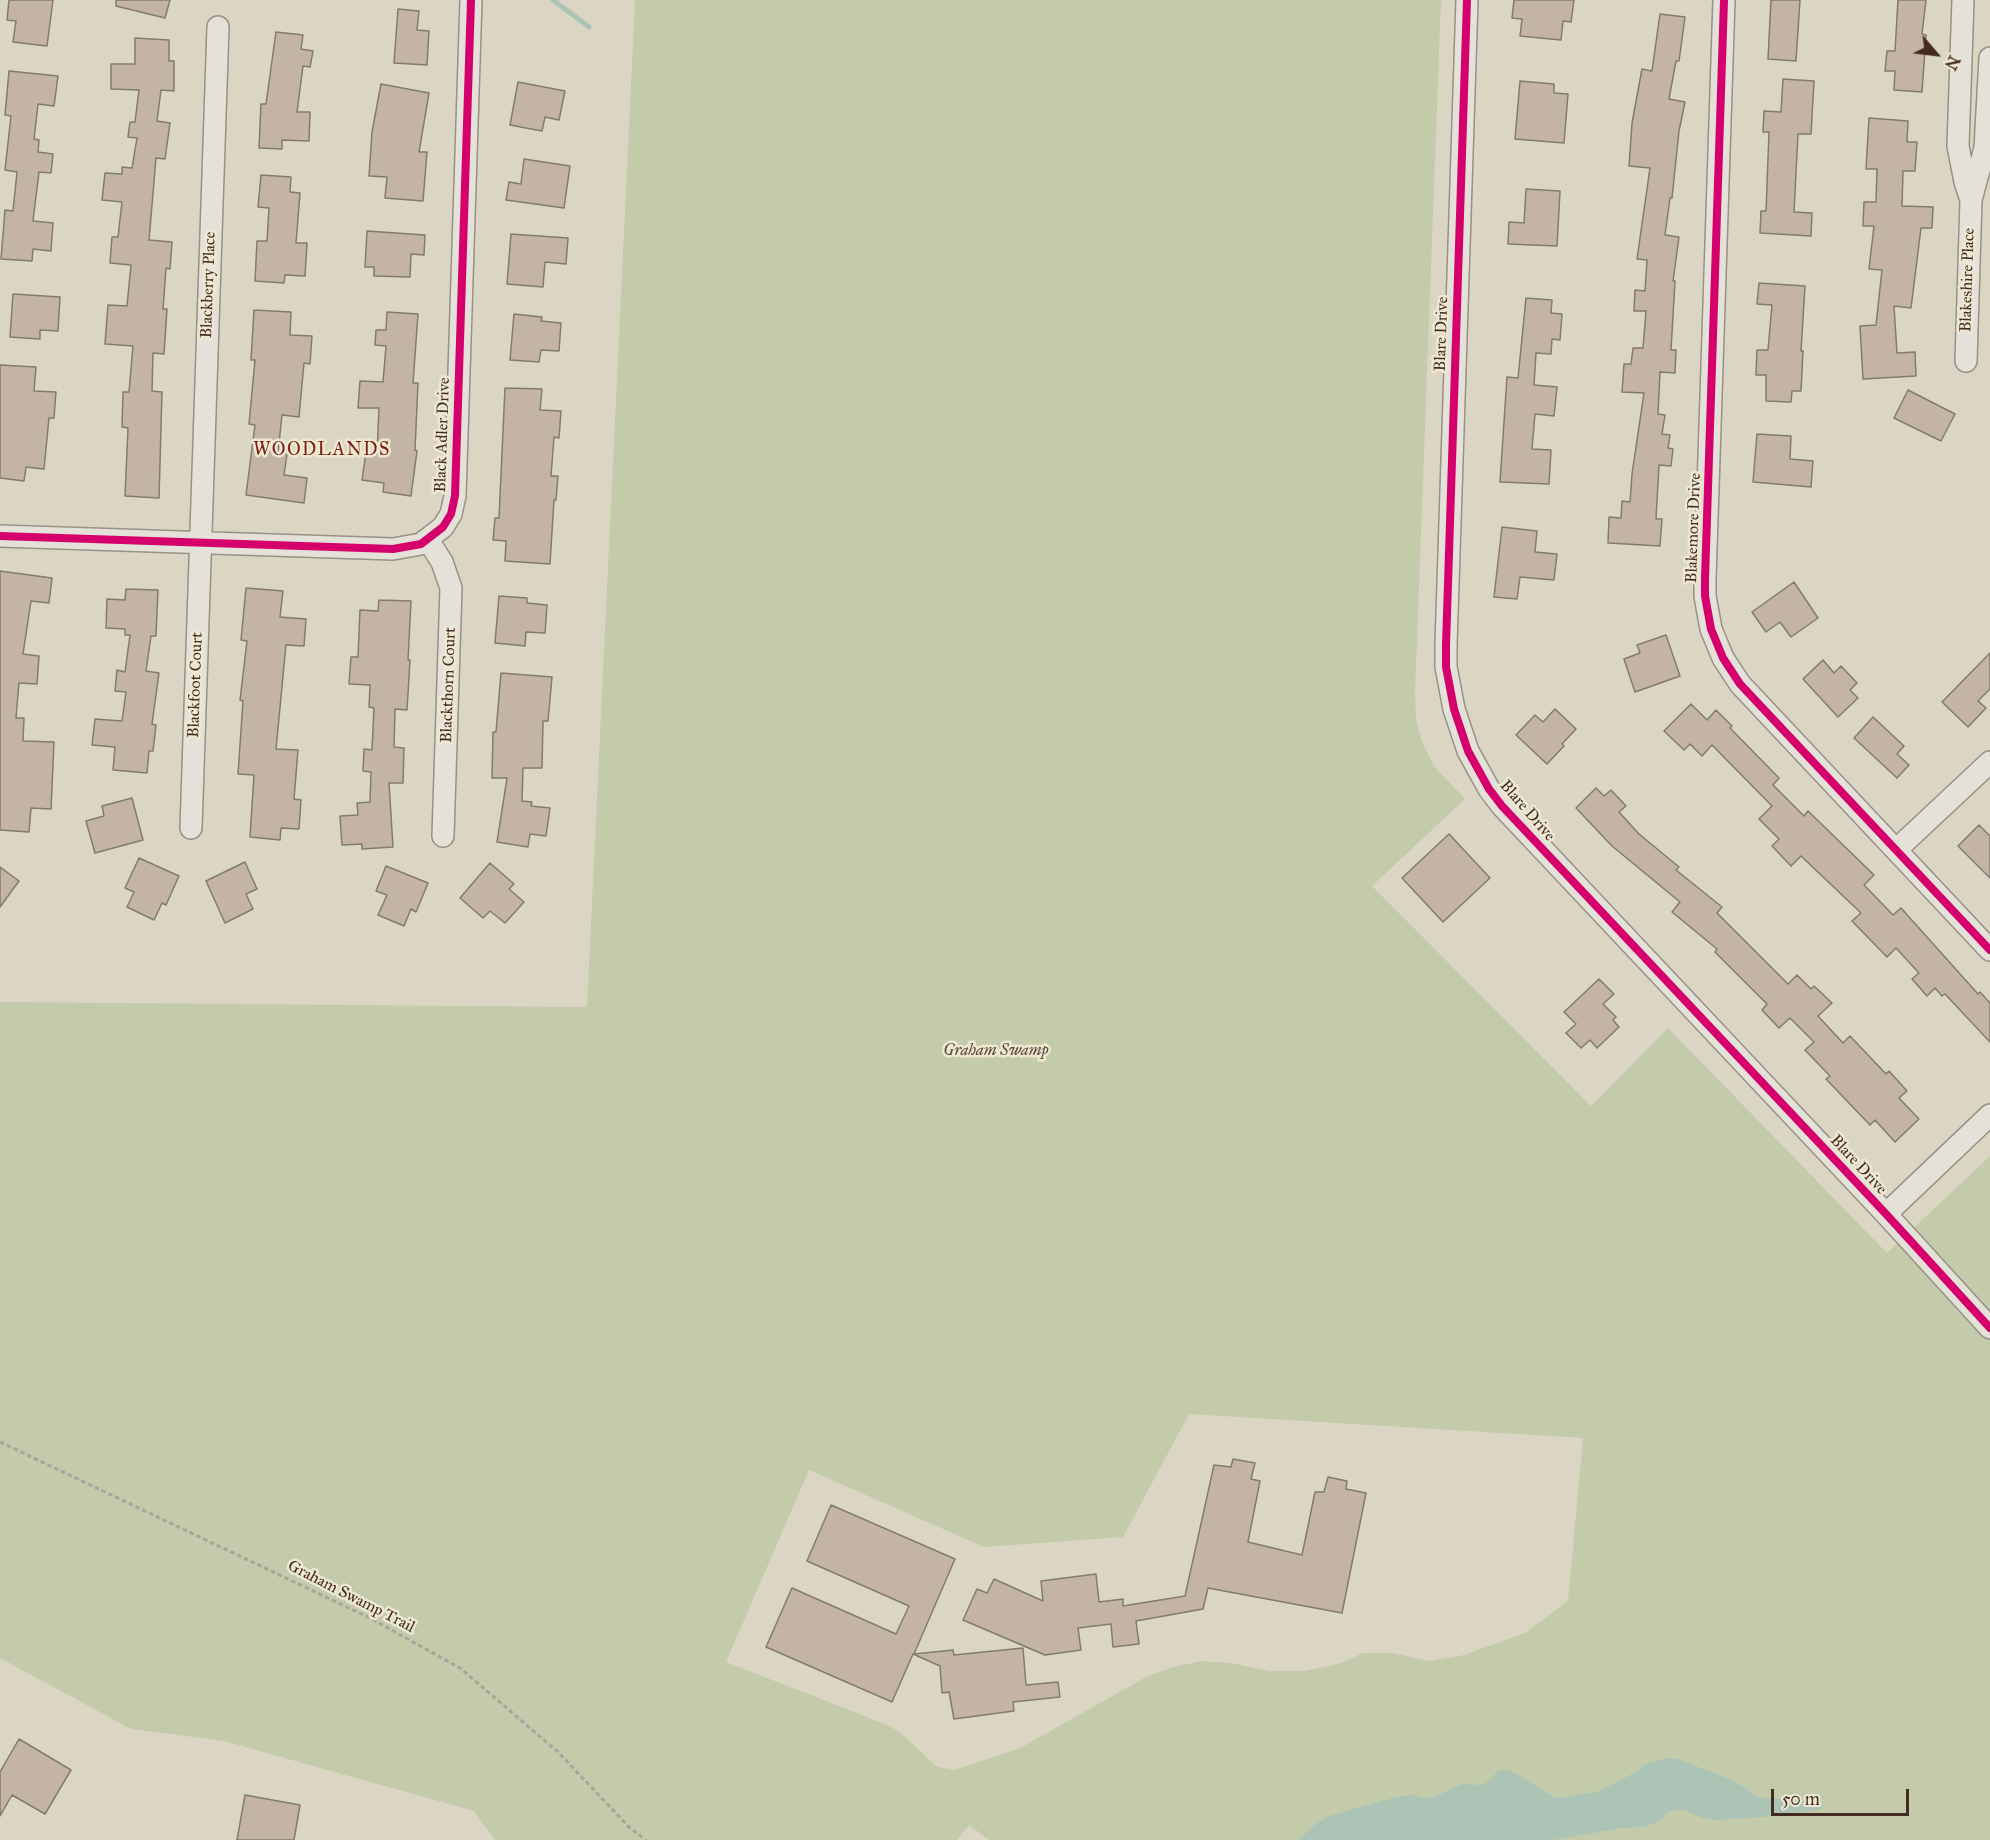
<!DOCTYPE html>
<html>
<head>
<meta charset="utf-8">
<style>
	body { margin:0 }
	#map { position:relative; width:1990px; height:1840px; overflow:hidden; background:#dbd6c4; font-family:"IM FELL Great Primer",serif }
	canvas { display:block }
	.north { position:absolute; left:1906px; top:24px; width:60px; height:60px; -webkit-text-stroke:4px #eee8d2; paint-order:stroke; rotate:118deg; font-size:16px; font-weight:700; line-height:24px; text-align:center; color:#432b22 }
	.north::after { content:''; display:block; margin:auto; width:21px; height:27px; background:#432b22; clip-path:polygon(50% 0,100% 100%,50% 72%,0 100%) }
	.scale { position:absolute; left:1771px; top:1789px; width:138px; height:27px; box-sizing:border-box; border:3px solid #432b22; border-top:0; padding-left:8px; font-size:18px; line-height:21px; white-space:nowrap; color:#432b22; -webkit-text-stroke:4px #eee8d2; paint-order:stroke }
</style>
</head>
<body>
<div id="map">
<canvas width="1990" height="1840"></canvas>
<div class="north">N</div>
<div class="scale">50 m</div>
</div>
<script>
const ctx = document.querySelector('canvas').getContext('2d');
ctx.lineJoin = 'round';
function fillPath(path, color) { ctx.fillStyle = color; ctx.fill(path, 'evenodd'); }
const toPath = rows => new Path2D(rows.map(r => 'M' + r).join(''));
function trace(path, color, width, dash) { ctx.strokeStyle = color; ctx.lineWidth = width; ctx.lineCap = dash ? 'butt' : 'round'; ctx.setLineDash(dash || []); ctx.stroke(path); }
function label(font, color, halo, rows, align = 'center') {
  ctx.font = font + ' "IM FELL Great Primer",serif'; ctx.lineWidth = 5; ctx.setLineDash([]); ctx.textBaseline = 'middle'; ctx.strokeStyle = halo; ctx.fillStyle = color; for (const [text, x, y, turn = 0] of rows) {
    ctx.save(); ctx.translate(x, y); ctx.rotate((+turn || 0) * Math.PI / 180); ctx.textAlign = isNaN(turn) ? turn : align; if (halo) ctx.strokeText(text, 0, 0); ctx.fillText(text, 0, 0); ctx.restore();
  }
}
const green = toPath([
	[635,0,1441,0,1415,694,1416,719,1421,740,1434,766,1465,799,1372,886,1591,1106,1668,1028,1887,1253,1990,1156,1990,1840,989,1840,969,1825,957,1840,495,1840,474,1811,224,1741,131,1729,0,1658,0,1002,587,1007],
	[1189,1414,1583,1438,1568,1601,1525,1633,1464,1655,1430,1661,1392,1653,1363,1653,1338,1664,1304,1671,1270,1671,1230,1663,1202,1661,1173,1667,1148,1676,1020,1748,955,1770,937,1767,900,1732,885,1724,726,1662,809,1470,984,1547,1123,1537]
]);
const water = toPath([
	[1667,1758,1677,1759,1729,1779,1744,1787,1753,1795,1762,1798,1799,1800,1820,1803,1823,1805,1822,1808,1818,1810,1764,1817,1714,1820,1702,1818,1685,1810,1675,1810,1668,1812,1660,1821,1643,1827,1622,1828,1553,1840,1298,1840,1316,1824,1329,1816,1400,1796,1414,1795,1423,1798,1434,1797,1462,1784,1482,1785,1490,1780,1499,1770,1506,1770,1515,1773,1556,1798,1570,1797,1599,1791,1634,1773,1648,1763]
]);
const stream = toPath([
	[553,0,589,27]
]);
const building = toPath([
	[9,0,53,0,47,46,13,42,16,21,7,20,9,0],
	[116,0,170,0,165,18,116,6,116,0],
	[1514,0,1574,0,1571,22,1563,21,1561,40,1520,36,1522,19,1512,18,1514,0],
	[1771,0,1800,0,1796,61,1768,59,1771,0],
	[1898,0,1926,0,1922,34,1926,35,1922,92,1894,90,1895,71,1885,71,1887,51,1895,51,1898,0],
	[398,9,419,11,417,30,429,31,427,65,394,63,398,9],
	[1660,14,1685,17,1679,61,1676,61,1669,99,1685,102,1679,131,1672,198,1670,198,1665,235,1679,237,1673,281,1675,281,1671,350,1676,350,1675,373,1660,372,1658,414,1665,415,1662,434,1670,435,1668,448,1673,449,1671,466,1659,465,1656,519,1662,519,1660,546,1608,543,1609,517,1621,518,1622,501,1630,502,1632,474,1644,393,1622,392,1624,364,1631,364,1633,348,1643,348,1646,311,1634,311,1635,290,1645,291,1647,260,1637,259,1650,168,1629,166,1632,123,1642,69,1652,71,1660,14],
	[276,32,303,35,301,49,313,51,310,67,303,66,297,112,310,112,309,141,282,140,282,149,259,148,261,104,266,104,276,32],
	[135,38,169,40,169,61,174,61,174,91,161,90,157,121,170,123,165,159,156,158,149,240,172,242,170,269,166,268,163,309,167,309,164,354,153,353,152,391,162,392,159,498,125,496,128,428,122,427,123,392,129,392,133,346,105,344,108,305,127,306,131,265,110,263,112,237,118,237,122,202,102,200,105,173,122,174,122,167,132,168,137,138,128,137,130,122,135,122,139,90,111,89,111,64,135,64,135,38],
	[9,71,58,76,54,106,38,104,34,139,39,140,38,152,53,154,51,173,39,172,33,221,53,223,51,251,33,249,32,261,1,259,5,210,13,211,17,172,5,170,11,116,5,115,9,71],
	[1783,79,1814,81,1811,134,1798,134,1794,212,1812,213,1811,236,1760,233,1761,211,1766,211,1769,132,1763,132,1764,111,1781,112,1783,79],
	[1520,81,1554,84,1554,93,1568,94,1564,143,1515,139,1520,81],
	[518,82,565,91,559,120,545,117,542,131,510,125,518,82],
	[381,84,429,93,419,152,427,152,423,201,385,198,387,177,369,176,372,132,381,84],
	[1869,118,1908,121,1907,142,1917,142,1915,171,1903,171,1902,206,1933,207,1932,228,1921,228,1911,308,1894,306,1897,353,1915,352,1916,376,1863,379,1860,326,1876,325,1882,270,1869,269,1874,226,1863,226,1864,202,1876,202,1877,169,1866,169,1869,118],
	[524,159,570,166,564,208,506,200,509,182,521,184,524,159],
	[261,175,291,177,290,192,300,193,296,243,307,243,305,276,285,275,284,283,255,281,257,241,267,241,269,208,258,207,261,175],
	[1526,189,1560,191,1557,246,1508,244,1509,222,1524,223,1526,189],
	[367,231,425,235,424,255,411,254,410,277,374,276,374,267,365,267,367,231],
	[511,234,568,238,566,264,545,262,543,287,507,284,511,234],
	[1759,283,1805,286,1801,351,1803,351,1801,391,1792,391,1791,402,1766,401,1766,375,1756,375,1757,350,1768,350,1772,305,1757,304,1759,283],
	[13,294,60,297,58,331,40,330,40,339,10,337,13,294],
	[1526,298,1552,300,1551,313,1562,314,1560,340,1552,339,1551,354,1536,353,1534,385,1557,387,1554,416,1535,414,1532,449,1551,450,1549,484,1500,482,1507,377,1518,378,1526,298],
	[254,310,291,312,290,335,312,336,310,364,304,363,299,417,282,415,278,453,287,454,284,475,307,478,304,503,246,495,255,425,249,424,255,360,251,360,254,310],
	[387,312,418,314,413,383,418,383,415,450,417,451,411,496,383,492,384,483,362,480,366,452,377,454,379,408,358,408,360,381,383,382,386,346,375,345,376,330,386,330,387,312],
	[514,314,542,317,541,321,561,323,559,351,541,350,539,362,510,360,514,314],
	[0,365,36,367,34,391,56,392,54,418,49,418,44,469,26,467,24,481,0,478,0,365],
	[505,388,542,389,540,410,561,411,559,438,554,437,551,476,558,476,556,500,554,500,550,564,505,561,506,541,493,540,495,518,499,518,505,388],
	[1908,390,1955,414,1941,441,1894,418,1908,390],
	[1757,434,1791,436,1790,459,1813,461,1811,487,1753,482,1757,434],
	[1502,527,1537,531,1535,552,1557,554,1554,580,1520,577,1517,599,1494,597,1502,527],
	[0,571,52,578,49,603,31,601,23,654,39,656,37,684,19,683,16,718,24,718,23,741,54,742,51,809,31,808,29,832,0,830,0,571],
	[1794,582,1818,618,1791,637,1780,622,1766,632,1752,612,1794,582],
	[246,588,283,591,280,617,306,619,304,646,286,645,276,749,298,750,294,799,301,800,299,829,281,828,280,840,250,837,254,775,238,774,243,701,240,700,247,641,241,640,246,588],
	[126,589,158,590,156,636,151,636,146,671,159,673,152,724,156,725,153,751,149,751,147,773,113,770,115,747,92,745,95,719,122,721,126,692,115,691,117,670,125,672,130,635,125,635,125,629,106,628,107,599,125,600,126,589],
	[499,596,527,598,527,603,547,605,545,633,526,632,525,646,495,643,499,596],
	[379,600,411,601,408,660,410,660,407,710,395,709,394,747,404,748,403,783,389,783,393,847,362,849,362,844,342,845,340,816,358,815,357,803,370,802,371,772,363,771,364,749,372,750,374,708,369,707,370,685,349,684,351,657,358,657,360,610,378,611,379,600],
	[1666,635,1680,676,1635,692,1624,659,1640,653,1637,645,1666,635],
	[1990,653,1990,689,1978,701,1986,708,1968,727,1942,702,1990,653],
	[1823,660,1834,673,1841,666,1857,683,1850,690,1858,698,1838,717,1803,679,1823,660],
	[501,673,552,677,548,721,543,721,542,768,523,768,522,801,532,802,531,806,550,808,546,836,530,834,528,847,497,842,507,778,492,778,493,732,496,732,501,673],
	[1691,704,1707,720,1716,710,1732,726,1730,728,1779,778,1773,785,1804,816,1808,811,1874,875,1864,885,1893,915,1901,908,1978,994,1980,992,1990,1003,1990,1042,1945,994,1942,996,1935,988,1927,996,1912,979,1919,973,1896,948,1887,957,1852,921,1861,913,1801,856,1791,866,1772,846,1779,839,1759,819,1772,806,1712,745,1702,756,1690,744,1684,750,1664,731,1691,704],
	[1555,709,1576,729,1562,744,1564,746,1547,764,1516,735,1535,715,1543,722,1555,709],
	[1873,717,1904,746,1897,754,1909,765,1897,778,1854,738,1873,717],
	[1596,788,1604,796,1611,790,1626,806,1619,812,1639,834,1679,867,1676,870,1722,907,1717,913,1788,984,1797,975,1811,989,1814,986,1832,1003,1818,1016,1843,1043,1850,1036,1886,1074,1889,1071,1907,1091,1899,1098,1919,1119,1895,1142,1875,1120,1870,1125,1826,1079,1830,1076,1805,1050,1814,1042,1790,1018,1779,1028,1762,1010,1767,1004,1715,952,1717,949,1672,912,1680,902,1612,846,1576,808,1596,788],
	[132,798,143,840,95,853,86,821,104,816,102,806,132,798],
	[1979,825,1990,836,1990,878,1958,846,1979,825],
	[1449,834,1490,878,1443,922,1402,878,1449,834],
	[139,858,179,876,166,905,162,903,154,920,127,907,134,892,125,888,139,858],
	[245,862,257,889,246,894,253,909,225,923,206,881,245,862],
	[490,863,514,884,509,889,524,902,505,923,490,911,483,918,460,898,490,863],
	[386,866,428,883,416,912,411,909,404,926,378,915,387,895,376,891,386,866],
	[0,867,19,881,0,907,0,867],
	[1599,979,1614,994,1603,1004,1616,1017,1613,1020,1619,1027,1597,1048,1590,1040,1581,1048,1566,1033,1576,1024,1564,1012,1599,979],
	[1233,1459,1255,1463,1251,1479,1260,1481,1248,1542,1302,1555,1315,1492,1324,1492,1328,1477,1347,1481,1346,1489,1366,1493,1342,1613,1208,1588,1203,1609,1136,1621,1139,1644,1113,1647,1111,1624,1078,1628,1081,1650,1045,1655,963,1620,977,1589,987,1593,994,1579,1043,1601,1041,1581,1096,1574,1099,1602,1123,1599,1123,1606,1185,1596,1214,1465,1231,1467,1233,1459],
	[831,1505,955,1559,914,1654,953,1650,954,1655,1023,1648,1026,1685,1058,1682,1060,1697,1013,1702,1014,1711,954,1719,949,1692,942,1693,940,1666,913,1654,892,1702,766,1647,792,1588,896,1634,909,1606,807,1561,831,1505],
	[19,1739,71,1770,45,1814,12,1795,0,1816,0,1772,19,1739],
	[245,1795,300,1805,294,1840,237,1840,245,1795]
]);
const path = toPath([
	[0,1442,370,1618,460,1668,558,1752,630,1828,646,1840]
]);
const minor = toPath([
	[1467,0,1446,645,1446,667,1454,709,1468,751,1489,789,1502,806,1886,1214,1990,1328],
	[1724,0,1705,579,1705,596,1711,629,1723,658,1740,684,1990,950],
	[1963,0,1958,146,1965,182,1971,200,1985,148,1990,58],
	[1966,361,1971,200],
	[0,536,393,549,421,544,443,527,451,514,455,496,471,0],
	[428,540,442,562,451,588,443,836],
	[191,828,218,27],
	[1896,850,1990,762],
	[1886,1214,1990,1115]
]);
const cycleway = toPath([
	[1467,0,1446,645,1446,667,1454,709,1468,751,1489,789,1502,806,1886,1214,1990,1328],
	[1724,0,1705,579,1705,596,1711,629,1723,658,1740,684,1990,950],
	[0,536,393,549,421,544,443,527,451,514,455,496,471,0]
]);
const streetNames = [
	["Blakeshire Place",1968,280,-88],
	["Blackberry Place",209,285,-88],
	["Blare Drive",1442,334,-88],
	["Black Adler Drive",443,435,-88],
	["Blakemore Drive",1694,528,-88],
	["Blackfoot Court",196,685,-88],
	["Blackthorn Court",449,685,-88],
	["Blare Drive",1527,811,49],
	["Blare Drive",1858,1165,47],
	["Graham Swamp Trail",351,1597,27]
];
const parkNames = [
	["Graham Swamp",996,1051]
];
const neighbourhoodNames = [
	["WOODLANDS",322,451]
];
fillPath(green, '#c3cbaa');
fillPath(water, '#abc4b6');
trace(stream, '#abc4b6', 5);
fillPath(building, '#c3b4a5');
trace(building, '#817b71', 1.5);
trace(minor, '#979186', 24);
trace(path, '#a9a49d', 3, [4.5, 3]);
trace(minor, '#e4e1d8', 21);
trace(cycleway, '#d6006c', 8);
label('16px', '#432b22', '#eee8d2', streetNames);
label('italic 16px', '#594939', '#eee8d2', parkNames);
ctx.letterSpacing = '1.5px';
label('18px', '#7a1f14', '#eee8d2', neighbourhoodNames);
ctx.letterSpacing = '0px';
</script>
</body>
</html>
